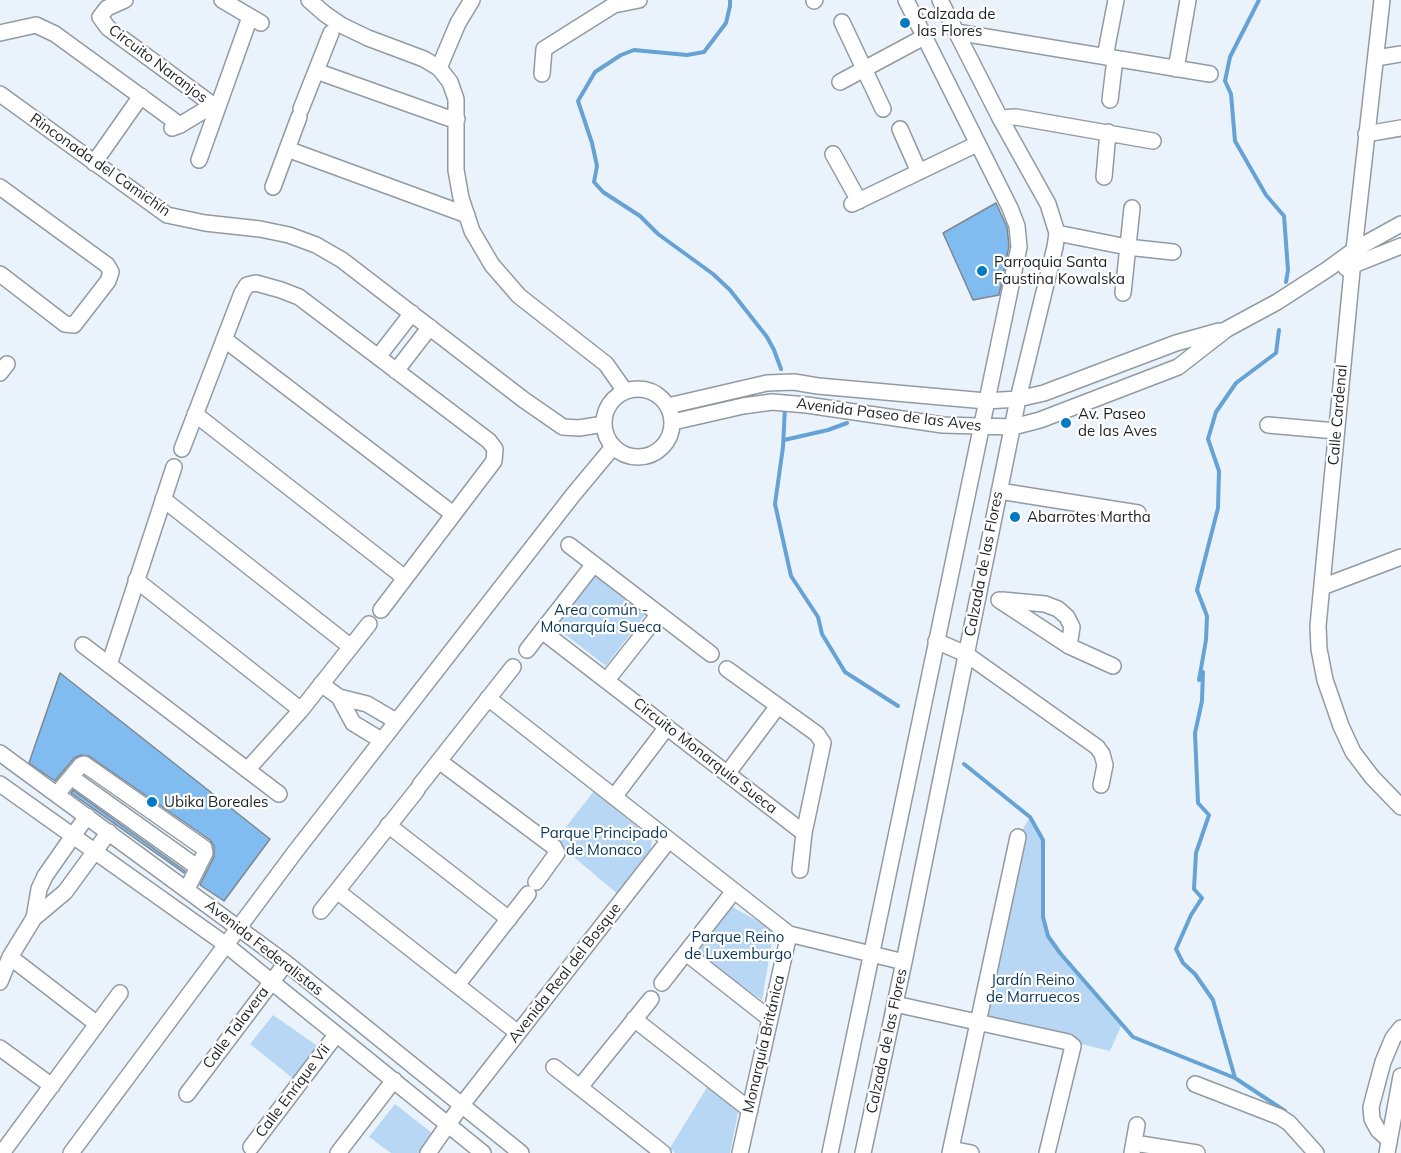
<!DOCTYPE html>
<html>
<head>
<meta charset="utf-8">
<style>
	body { margin:0 }
	canvas { display:block; background:#eaf3fc }
</style>
</head>
<body>
<canvas width="1401" height="1153"></canvas>
<script>
const ctx = document.querySelector('canvas').getContext('2d');
ctx.lineJoin = 'round';
function fillPath(path, color) { ctx.fillStyle = color; ctx.fill(path, 'evenodd'); }
const toPath = rows => new Path2D(rows.map(r => 'M' + r).join(''));
function trace(path, color, width, dash) { ctx.strokeStyle = color; ctx.lineWidth = width; ctx.lineCap = dash ? 'butt' : 'round'; ctx.setLineDash(dash || []); ctx.stroke(path); }
function label(font, color, halo, rows, align = 'center') {
  ctx.font = font + ' Mulish,sans-serif'; ctx.lineWidth = 4.5; ctx.setLineDash([]); ctx.textBaseline = 'middle'; ctx.strokeStyle = halo; ctx.fillStyle = color; for (const [text, x, y, turn = 0] of rows) {
    ctx.save(); ctx.translate(x, y); ctx.rotate((+turn || 0) * Math.PI / 180); ctx.textAlign = isNaN(turn) ? turn : align; if (halo) ctx.strokeText(text, 0, 0); ctx.fillText(text, 0, 0); ctx.restore();
  }
}
const green = toPath([
	[596,571,648,611,606,666,553,625],
	[594,791,652,839,650,854,620,896,555,841],
	[1030,817,1043,840,1043,916,1048,936,1060,953,1122,1024,1110,1051,982,1020,1018,838],
	[729,905,774,930,762,1000,694,953],
	[273,1015,319,1047,295,1080,250,1044],
	[709,1084,739,1108,730,1153,675,1153,670,1148],
	[395,1104,437,1137,425,1153,391,1153,369,1137]
]);
const stream = toPath([
	[730,0,730,6,726,23,704,52,687,55,634,50,621,55,595,72,578,101,592,143,597,166,594,182,603,192,640,216,658,234,713,274,730,290,767,337,774,350,781,369],
	[1259,0,1230,57,1225,81,1231,94,1235,141,1266,195,1284,216,1288,270,1286,282],
	[785,407,783,447,775,504,791,576,818,617,822,634,845,672,898,706],
	[784,440,828,430,847,423],
	[964,764,1030,817,1043,840,1043,917,1048,936,1060,953,1133,1037,1235,1078,1285,1111],
	[1235,1078,1213,1000,1195,974,1183,963,1176,949,1191,915,1202,898,1194,889,1196,853,1209,815,1198,803,1195,733,1202,701,1203,672,1199,680,1206,640,1207,616,1197,590,1218,508,1219,471,1208,439,1216,412,1236,383,1276,353,1279,330]
]);
const building = toPath([
	[996,203,1007,227,1009,246,999,295,973,300,943,233,996,203],
	[60,673,270,839,224,901,200,885,214,857,214,846,210,840,89,756,81,755,74,758,55,781,29,763,60,673],
	[73,790,185,871,184,873,71,793,73,790]
]);
const minor = toPath([
	[125,0,107,8,100,17,108,28,217,108],
	[222,0,261,23],
	[309,0,325,14,341,25,368,38,424,59,439,68,450,82,456,99,456,170,461,198,472,231,492,265,519,296,606,364,625,391],
	[1382,0,1354,250,1318,626,1319,649,1325,680,1341,726,1353,752,1372,777,1401,807],
	[814,1,815,0],
	[842,22,883,109],
	[956,32,1210,74],
	[0,33,36,25,55,34,180,125],
	[1105,57,1116,0],
	[1376,58,1401,54],
	[439,68,458,23,472,0],
	[1176,69,1188,0],
	[316,71,448,118,457,119],
	[542,74,544,49,614,5,639,0],
	[840,82,924,37],
	[0,94,167,215,205,223,260,229,289,235,316,245,342,260,524,400,563,427,579,428,604,424],
	[1110,100,1115,59],
	[301,109,331,33],
	[1000,118,1016,117,1153,141],
	[172,128,180,125,213,105],
	[900,129,919,172],
	[1366,134,1401,128],
	[287,149,467,215],
	[833,154,859,201],
	[199,160,250,17],
	[94,163,141,96],
	[1104,177,1108,132],
	[0,187,107,265,111,272,108,281,74,325,65,324,0,274],
	[273,187,299,117],
	[852,204,977,144],
	[1057,233,1127,247,1173,252],
	[1346,268,1401,246],
	[1123,293,1132,208],
	[224,339,453,514],
	[378,357,412,313],
	[396,371,430,327],
	[0,373,7,364],
	'604 423a34 34 0 1 1 68 0a34 34 0 1 1-68 0Z',
	[668,406,767,383,794,382,818,386,986,401,1018,399,1044,393,1176,343,1219,331],
	[195,414,405,578],
	[673,422,743,406,772,402,807,405,943,425,1013,427,1040,420,1178,367,1227,329,1277,302,1328,269,1354,250,1401,224],
	[1268,425,1336,431],
	[182,449,242,293,247,285,256,283,281,290,299,297,489,441,495,449,494,461,381,610],
	[999,491,1138,513],
	[163,499,351,647],
	[569,545,711,654],
	[136,580,301,710],
	[1322,587,1401,557],
	[999,600,1069,646,1113,666],
	[1002,600,1045,604,1058,609,1067,617,1072,627,1069,646],
	[542,631,804,833],
	[936,641,966,654,1097,747,1102,754,1105,765,1101,785],
	[83,645,279,794],
	[527,650,594,564],
	[109,665,174,467],
	[727,669,817,734,823,743,804,833,800,870],
	[607,680,659,614],
	[321,684,339,697,367,704,396,721],
	[339,697,353,723,381,740],
	[488,698,789,934,904,962],
	[0,753,286,963,521,1153],
	[439,761,554,847,557,853,536,882],
	[247,770,301,710,369,624],
	[727,774,778,706],
	[71,777,197,867],
	[0,784,225,944,483,1153],
	[420,785,513,667],
	[57,794,81,765,84,764,204,848,205,853,187,889],
	[614,797,667,727],
	[388,825,509,919],
	[337,891,518,1033],
	[321,911,417,790],
	[34,918,39,889,45,876,87,816],
	[686,953,770,1019],
	[10,957,97,1024],
	[0,982,10,957,34,918,65,892,109,832],
	[662,983,734,891],
	[457,985,528,894],
	[895,1004,1068,1042,1073,1046,1047,1153],
	[634,1019,750,1110],
	[0,1048,52,1086],
	[554,1067,663,1153],
	[1195,1084,1280,1117,1289,1123,1316,1153],
	[580,1087,651,999],
	[187,1094,286,963],
	[1389,1140,1378,1130,1372,1119,1371,1107,1383,1062,1393,1038,1401,1028],
	[1134,1143,1197,1153],
	[251,1147,336,1035],
	[951,1149,971,1153],
	[2,1153,120,993],
	[71,1153,295,852,573,495,613,447],
	[338,1153,394,1080],
	[428,1153,461,1106,669,840],
	[740,1153,789,934],
	[830,1153,1019,247,1017,226,1010,208,906,0],
	[863,1153,904,962,1018,399,1055,247,1057,233,1048,204,1000,118,940,0],
	[950,1153,1018,837],
	[1132,1153,1137,1125],
	[1387,1153,1401,1076]
]);
const markers = [
	[905,23,6,"#007ac3"],
	[982,271,6,"#007ac3"],
	[1066,423,6,"#007ac3"],
	[1015,517,6,"#007ac3"],
	[152,802,6,"#007ac3"]
];
const poiNames = [
	["Calzada de",917,14],
	["las Flores",917,31],
	["Parroquia Santa",994,262],
	["Faustina Kowalska",994,279],
	["Av. Paseo",1078,414],
	["de las Aves",1078,431],
	["Abarrotes Martha",1027,517],
	["Ubika Boreales",164,802]
];
const streetNames = [
	["Circuito Naranjos",158,64,37],
	["Rinconada del Camichín",100,165,35],
	["Avenida Paseo de las Aves",889,415,7],
	["Calle Cardenal",1338,415,-85],
	["Calzada de las Flores",984,564,-79],
	["Circuito Monarquia Sueca",705,756,38],
	["Avenida Federalistas",264,948,38],
	["Avenida Real del Bosque",565,973,-52],
	["Calle Talavera",236,1028,-53],
	["Calzada de las Flores",887,1041,-78],
	["Monarquía Británica",764,1044,-77],
	["Calle Enrique Vii",293,1091,-53]
];
const parkNames = [
	["Area común -",601,610],
	["Monarquía Sueca",601,627],
	["Parque Principado",604,833],
	["de Monaco",604,850],
	["Parque Reino",738,937],
	["de Luxemburgo",738,954],
	["Jardín Reino",1033,980],
	["de Marruecos",1033,997]
];
fillPath(green, '#b7d7f4');
trace(stream, '#67a2d4', 4);
fillPath(building, '#80bcf0');
trace(building, '#7e878f', 1.5);
trace(minor, '#929ba3', 18);
trace(minor, '#fff', 15);
for (const [x, y, r, color] of markers) { const dot = new Path2D(); dot.arc(x, y, r, 0, 2 * Math.PI); ctx.fillStyle = color; ctx.fill(dot); trace(dot, '#fff', 2); }
label('15px', '#1f2326', '#fff', poiNames, 'left');
label('15px', '#1f2326', '#fff', streetNames);
label('15px', '#093759', '#fff', parkNames);
</script>
</body>
</html>
